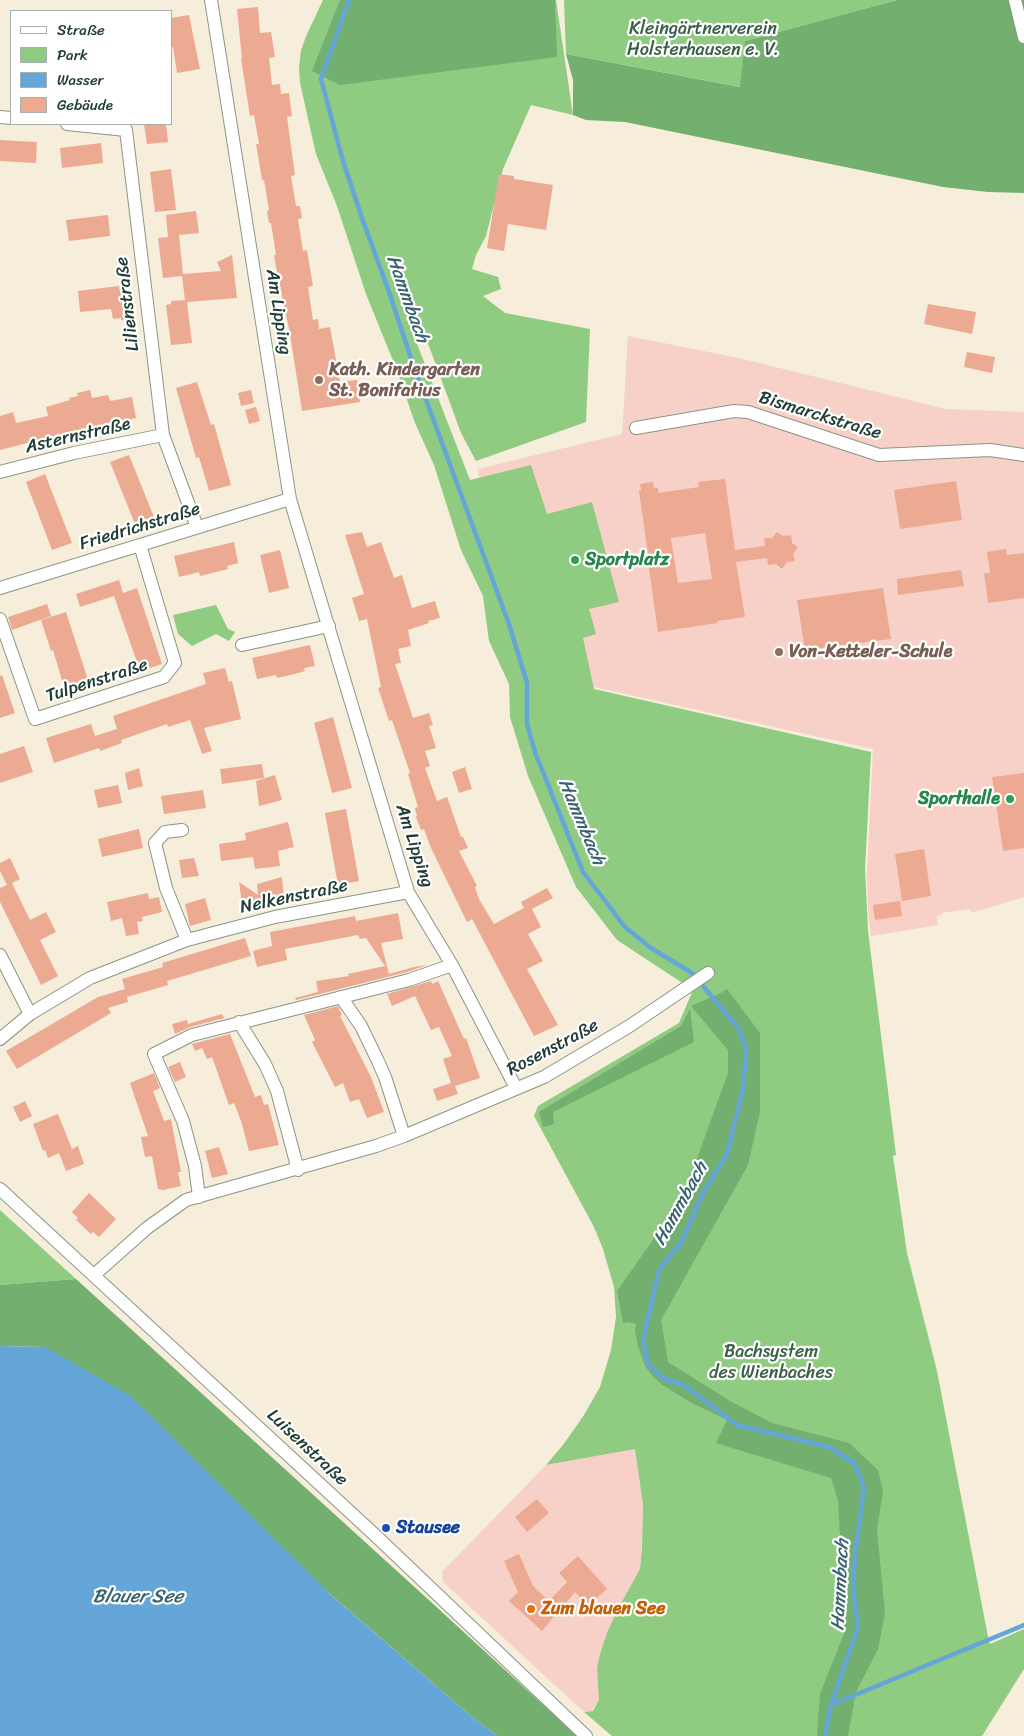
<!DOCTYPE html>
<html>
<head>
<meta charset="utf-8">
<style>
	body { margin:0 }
	#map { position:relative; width:1024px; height:1736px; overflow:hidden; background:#f6eddb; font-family:Sriracha,sans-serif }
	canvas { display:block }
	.legend { position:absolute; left:10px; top:10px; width:162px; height:115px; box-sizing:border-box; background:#fff; border:1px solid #a5b1ae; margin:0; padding:6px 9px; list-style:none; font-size:15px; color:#1f3d34 }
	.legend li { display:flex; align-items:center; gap:10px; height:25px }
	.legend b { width:25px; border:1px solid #a5b1ae }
</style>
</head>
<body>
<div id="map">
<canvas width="1024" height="1736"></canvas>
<ul class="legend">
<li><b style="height:6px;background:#fff"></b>Straße</li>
<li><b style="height:14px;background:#8fcb80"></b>Park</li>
<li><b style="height:14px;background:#65a6d9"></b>Wasser</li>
<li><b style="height:14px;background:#ecaa92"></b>Gebäude</li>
</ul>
</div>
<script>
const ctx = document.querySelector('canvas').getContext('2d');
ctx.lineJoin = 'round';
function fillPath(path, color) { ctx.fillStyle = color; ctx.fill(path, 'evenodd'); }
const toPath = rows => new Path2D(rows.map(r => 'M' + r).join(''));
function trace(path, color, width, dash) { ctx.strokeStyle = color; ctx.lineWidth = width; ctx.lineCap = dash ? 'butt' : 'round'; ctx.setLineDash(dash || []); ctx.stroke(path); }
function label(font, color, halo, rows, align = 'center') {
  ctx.font = font + ' Sriracha,sans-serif'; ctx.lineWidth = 4.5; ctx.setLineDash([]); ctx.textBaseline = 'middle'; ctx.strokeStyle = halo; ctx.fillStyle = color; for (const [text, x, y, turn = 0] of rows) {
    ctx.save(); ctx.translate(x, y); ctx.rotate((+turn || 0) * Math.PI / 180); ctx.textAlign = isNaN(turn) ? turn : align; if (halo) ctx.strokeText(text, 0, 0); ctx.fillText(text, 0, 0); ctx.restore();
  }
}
const built = toPath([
	[628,336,739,358,946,409,1024,412,1024,897,971,913,970,909,942,913,942,915,937,916,938,925,871,936,868,912,867,874,873,749,540,675,481,491,478,469,622,434],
	[635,1449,643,1506,642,1549,637,1592,612,1674,592,1711,584,1712,443,1582,442,1572,546,1465]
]);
const green = toPath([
	[323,0,556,0,573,115,531,105,503,169,486,236,476,255,472,269,498,277,501,289,483,296,505,313,590,329,586,422,476,461,461,433,429,346,417,329,414,336,470,480,531,465,547,514,592,502,619,602,589,609,596,634,583,638,594,689,871,752,865,869,868,931,896,1155,893,1156,907,1253,937,1371,989,1642,990,1644,1024,1629,1024,1669,982,1736,612,1736,584,1712,593,1711,599,1699,597,1668,600,1654,607,1633,618,1609,640,1569,642,1549,643,1505,635,1449,546,1465,563,1445,584,1415,600,1387,611,1350,616,1317,614,1287,603,1249,594,1227,534,1116,538,1106,679,1023,693,990,617,940,576,887,528,776,510,717,509,684,489,641,483,596,461,550,434,465,415,423,396,368,366,294,337,206,316,154,300,83,299,67,301,50,307,34],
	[564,0,897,0,745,41,741,87,566,54],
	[216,605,228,629,235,632,229,641,216,634,192,646,178,634,173,615],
	[0,1210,76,1279,0,1285]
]);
const forest = toPath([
	[340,0,555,0,557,57,340,85,312,71],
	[897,0,1024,0,1024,193,988,192,943,187,625,122,586,120,573,115,573,80,566,54,740,87,745,41],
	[727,989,760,1033,760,1112,748,1165,661,1320,668,1362,730,1401,772,1423,849,1443,878,1470,883,1491,877,1530,885,1613,878,1649,856,1692,848,1736,817,1736,820,1694,845,1631,838,1500,831,1478,716,1443,727,1420,690,1402,661,1384,651,1374,645,1366,638,1346,635,1331,636,1324,629,1322,623,1323,617,1291,683,1197,728,1073,728,1050,691,1006,723,992],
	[690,1009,694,1042,553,1112,554,1124,543,1127,539,1112,681,1026],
	[76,1279,431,1602,577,1736,497,1736,472,1717,45,1347,0,1346,0,1285]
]);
const water = toPath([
	[0,1346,45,1347,131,1396,331,1595,472,1717,497,1736,0,1736]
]);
const stream = toPath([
	[349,0,321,79,343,161,362,218,389,292,415,370,509,624,527,683,527,724,535,752,583,872,625,927,651,948,692,973,739,1029,746,1049,743,1089,727,1154,702,1195,682,1241,659,1270,643,1340,648,1365,664,1379,682,1384,737,1425,829,1447,855,1464,864,1488,855,1555,853,1587,858,1627,831,1705,825,1736],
	[831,1705,1024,1625]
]);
const building = toPath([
	[258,7,260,33,271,32,275,57,269,58,272,85,280,84,281,94,289,93,292,116,287,117,295,175,291,176,296,206,300,206,302,218,298,219,303,251,307,250,313,286,308,287,313,320,318,319,319,329,330,327,340,382,357,380,360,402,302,411,290,334,276,267,274,255,276,255,271,223,269,223,267,211,269,210,264,180,262,180,256,144,259,144,254,115,250,116,241,59,242,59,237,9],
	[189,15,200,69,177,73,173,47,171,47,171,18],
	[144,124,166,124,168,142,147,144],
	[0,140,37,142,36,163,0,161],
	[101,143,103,163,62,168,60,148],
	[171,169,176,210,155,212,150,172],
	[499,174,514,176,514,179,553,185,546,230,508,224,504,251,487,248],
	[196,211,199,233,179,235,183,274,221,271,217,262,232,255,237,298,187,302,192,343,171,345,166,305,171,304,171,301,185,300,182,276,163,278,158,238,168,237,166,215],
	[108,215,110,236,69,241,66,220],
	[119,286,120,292,125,291,126,299,133,298,135,319,121,320,121,318,113,319,111,309,80,312,78,291],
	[928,304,976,312,972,334,924,324],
	[967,352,995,357,992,373,964,367],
	[197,382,211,425,214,424,231,485,209,491,199,457,196,458,176,388],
	[90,390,92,398,108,395,110,401,132,397,136,418,73,431,0,450,0,416,13,412,16,423,48,416,46,407,70,400,69,398,78,396,77,393],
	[251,390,254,403,241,406,238,393],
	[256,407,260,421,249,424,245,410],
	[129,455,156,522,137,529,110,462],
	[45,474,72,543,52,550,26,482],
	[725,479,735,550,765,546,764,538,772,538,777,532,783,536,791,535,792,543,798,547,793,554,795,561,787,562,782,569,776,564,768,565,767,558,736,562,745,617,717,621,718,623,658,632,648,561,649,561,639,491,641,490,640,484,653,482,654,488,658,488,658,493,699,487,698,482],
	[705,533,712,579,678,583,671,538],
	[956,481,962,520,900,529,894,490],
	[362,532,367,547,381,542,394,578,402,575,412,608,435,601,440,618,428,621,429,623,408,630,411,646,398,649,401,663,395,664,413,718,429,713,433,725,429,726,436,748,425,751,430,766,425,768,437,801,447,797,461,837,463,837,468,848,459,851,477,886,475,887,479,899,494,924,524,908,521,902,547,888,553,898,532,909,541,927,528,934,543,961,527,969,558,1025,534,1036,472,919,467,922,431,848,424,829,421,830,416,817,417,816,415,808,418,807,408,774,410,773,392,720,389,721,378,688,381,687,367,619,359,621,352,598,364,594,345,535],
	[234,542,238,563,227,566,228,569,200,576,199,572,179,577,174,556],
	[1006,549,1007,555,1024,553,1024,598,988,603,984,573,990,573,987,552],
	[280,550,289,588,269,593,260,555],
	[961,570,964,586,898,595,897,579],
	[119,580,123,593,137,588,162,664,140,671,114,596,80,607,76,594],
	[883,588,891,639,805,650,797,600],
	[47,604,51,616,12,630,8,617],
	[66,612,90,686,66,694,53,650,51,651,41,620],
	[310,645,315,666,304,668,305,671,295,674,277,678,276,675,257,679,252,658],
	[225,668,229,682,232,681,241,719,204,728,212,751,202,754,190,720,168,727,167,724,121,740,122,743,100,751,99,748,54,763,46,738,91,724,95,736,117,729,113,716,206,684,203,673],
	[2,675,15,713,0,718,0,676],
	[333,717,352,788,332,793,314,723],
	[24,746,33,772,0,783,0,754],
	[262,764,264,778,222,784,220,769],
	[465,767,472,789,459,793,452,772],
	[139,768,143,786,128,790,125,773],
	[1024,773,1024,848,1003,851,992,777],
	[275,775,282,800,259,806,256,781],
	[118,785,122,803,98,808,94,790],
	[203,790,206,808,164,814,161,796],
	[346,809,359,881,338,885,325,813],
	[288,822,294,847,278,851,280,866,255,869,253,857,221,861,219,844,246,840,245,833],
	[139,829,143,848,102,857,98,839],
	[924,849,931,896,902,901,895,854],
	[10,858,20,879,12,883,30,920,46,912,56,932,40,940,58,976,41,985,0,902,0,888,7,885,0,871,0,863],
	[194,858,199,876,182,878,179,860],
	[282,877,284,898,242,904,239,882,258,895,257,884],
	[148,893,149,899,159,897,162,912,142,917,143,921,137,922,139,934,126,936,122,918,111,921,107,902],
	[205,898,211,920,190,926,185,904],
	[900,901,902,916,875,920,873,905],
	[398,913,403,939,381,943,389,974,414,967,427,965,407,972,296,1000,295,998,318,992,316,981,349,976,348,974,385,966,366,938,360,939,358,935,285,949,287,960,257,967,253,951,272,946,270,932,355,916,356,921],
	[245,938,251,956,167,981,168,985,127,997,128,1002,108,1008,111,1013,17,1069,6,1051,98,997,125,989,122,979,163,967,162,963],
	[431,981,432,984,438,981,464,1039,466,1038,480,1078,455,1086,458,1094,437,1101,433,1089,451,1083,443,1059,452,1056,439,1027,431,1030,415,996,392,1006,387,994],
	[338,1006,342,1015,340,1016,371,1077,384,1112,367,1118,359,1099,350,1102,343,1083,335,1087,312,1042,315,1040,304,1015],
	[222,1014,224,1018,190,1027,175,1034,172,1024,187,1020,188,1024],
	[230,1034,255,1097,261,1095,264,1105,268,1104,279,1145,249,1151,241,1121,234,1103,229,1105,212,1057,207,1059,202,1048,195,1051,192,1044],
	[180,1062,186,1077,175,1082,168,1067],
	[154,1073,160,1088,153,1091,164,1121,171,1119,181,1172,178,1172,181,1186,163,1190,158,1189,152,1156,145,1157,141,1137,148,1136,130,1083],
	[25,1101,32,1116,20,1122,13,1107],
	[58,1114,72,1149,78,1146,84,1164,66,1171,59,1153,48,1158,45,1150,43,1151,33,1124],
	[219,1147,228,1174,212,1178,205,1151],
	[89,1193,116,1219,99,1237,93,1232,91,1234,76,1220,78,1218,72,1212],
	[537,1499,549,1513,527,1532,515,1517],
	[519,1554,533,1586,549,1601,567,1582,559,1573,578,1556,607,1589,588,1606,575,1592,542,1631,509,1601,518,1592,504,1561]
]);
const minor = toPath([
	[211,0,290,499,408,892,452,965,516,1088],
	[1015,0,1024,37],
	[0,117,11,118],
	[67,124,126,130,163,435,197,527],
	[636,428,734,411,748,412,879,455,990,450,1024,455],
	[0,472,74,453,163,435],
	[0,588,290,499],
	[0,619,35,719,164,677,175,663,140,545],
	[242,645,329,626],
	[182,830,165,832,155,843,166,888,187,940],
	[0,955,30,1014],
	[341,997,361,1026,377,1059,385,1077,404,1136],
	[239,1022,265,1064,277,1091,298,1170],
	[0,1039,30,1014,90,978,187,940,275,917,408,892],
	[0,1189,376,1536,586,1736],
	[199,1197,195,1166,183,1121,154,1054,192,1035,409,980,452,965],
	[94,1275,147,1228,186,1200,376,1146,404,1136,544,1077,628,1027,708,973]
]);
const markers = [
	[319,380,5,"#8d6e63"],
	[575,560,5,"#2e9e5b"],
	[779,652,5,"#8d6e63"],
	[1010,799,5,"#2e9e5b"],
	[386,1528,5,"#1a4fb4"],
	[531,1609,5,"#e8710a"]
];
const parkNames = [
	["Kleingärtnerverein",703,29],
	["Holsterhausen e. V.",703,50],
	["Bachsystem",771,1352],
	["des Wienbaches",771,1373]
];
const streetNames = [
	["Lilienstraße",128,304,-97],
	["Am Lipping",278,312,81],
	["Bismarckstraße",820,416,17],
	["Asternstraße",78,436,-13],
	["Friedrichstraße",140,527,-17],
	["Tulpenstraße",97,681,-18],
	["Am Lipping",414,846,72],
	["Nelkenstraße",294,897,-12],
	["Rosenstraße",553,1048,-28],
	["Luisenstraße",307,1448,43]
];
const educationNames = [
	["Kath. Kindergarten",329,370],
	["St. Bonifatius",329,391],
	["Von-Ketteler-Schule",789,652]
];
const leisureNames = [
	["Sportplatz",585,560],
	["Sporthalle",1000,799,"right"]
];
const transitNames = [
	["Stausee",396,1528]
];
const foodNames = [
	["Zum blauen See",541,1609]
];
const waterNames = [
	["Hammbach",407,299,70],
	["Hammbach",581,822,67],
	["Hammbach",681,1204,-61],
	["Hammbach",841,1585,-87],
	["Blauer See",138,1597]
];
fillPath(built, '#f7d1c7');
fillPath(green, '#8fcb80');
fillPath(forest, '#73af6e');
fillPath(water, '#65a6d9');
trace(stream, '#65a6d9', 4.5);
fillPath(building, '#ecaa92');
trace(minor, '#8a9588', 14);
trace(minor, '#fff', 12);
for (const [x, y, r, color] of markers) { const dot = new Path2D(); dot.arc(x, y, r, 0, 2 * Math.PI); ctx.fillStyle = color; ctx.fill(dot); trace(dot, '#fff', 2); }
label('18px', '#3b6047', '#fff', parkNames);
label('18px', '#1f3d34', '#fff', streetNames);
label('bold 18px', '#785e54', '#fff', educationNames, 'left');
label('bold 18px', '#27864d', '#fff', leisureNames, 'left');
label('bold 18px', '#164399', '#fff', transitNames, 'left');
label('bold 18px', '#c56008', '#fff', foodNames, 'left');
label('italic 19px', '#38626e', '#fff', waterNames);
</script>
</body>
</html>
